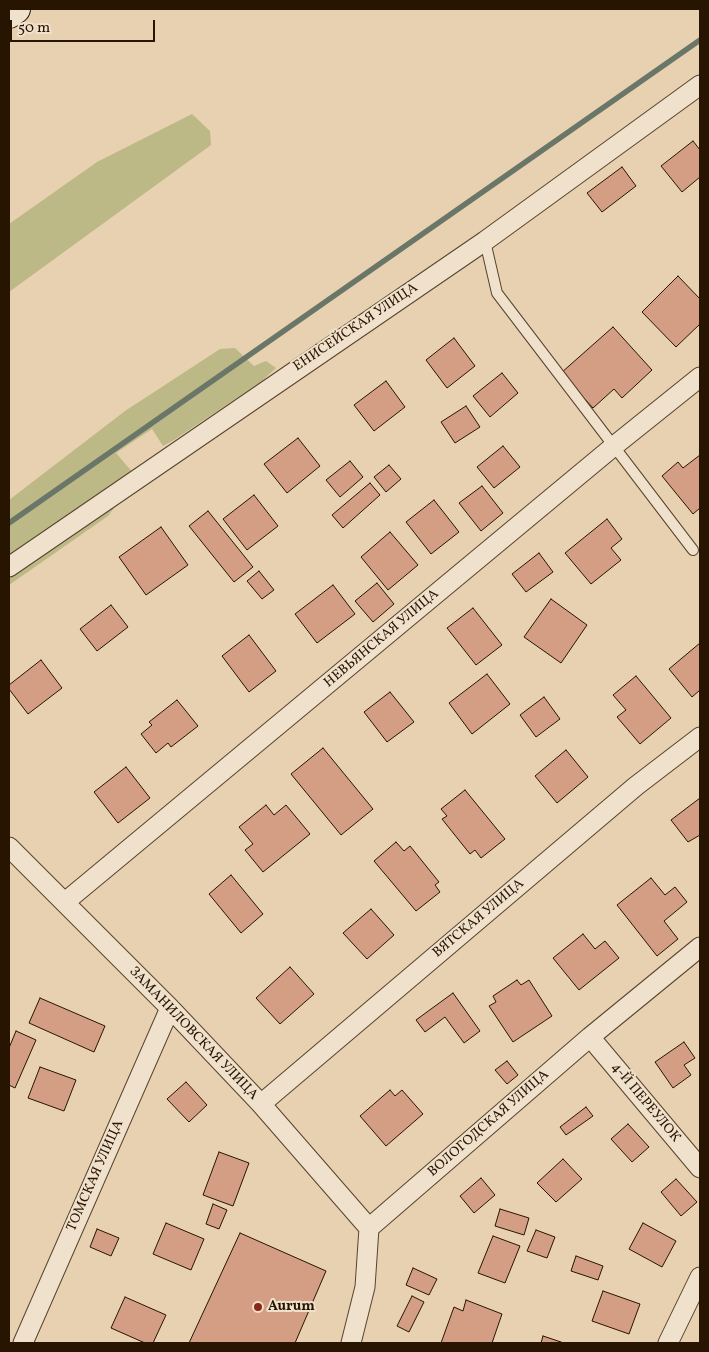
<!DOCTYPE html>
<html>
<head>
<meta charset="utf-8">
<style>
	body { margin:0 }
	#map { position:relative; width:709px; height:1352px; overflow:hidden; background:#e8d1b0; font-family:Vollkorn,serif }
	canvas { display:block }
	.frame { position:absolute; inset:0; border:10px solid #271401; pointer-events:none }
	.scale { position:absolute; left:10px; top:20px; width:145px; height:22px; box-sizing:border-box; border:2px solid #271401; border-top:0; padding-left:6px; font-size:15px; line-height:18px; white-space:nowrap; color:#271401; -webkit-text-stroke:4px #f0e1cc; paint-order:stroke }
</style>
</head>
<body>
<div id="map">
<canvas width="709" height="1352"></canvas>
<div class="frame"></div>
<div class="scale">50 m</div>
</div>
<script>
const ctx = document.querySelector('canvas').getContext('2d');
ctx.lineJoin = 'round';
function fillPath(path, color) { ctx.fillStyle = color; ctx.fill(path, 'evenodd'); }
const toPath = rows => new Path2D(rows.map(r => 'M' + r).join(''));
function trace(path, color, width, dash) { ctx.strokeStyle = color; ctx.lineWidth = width; ctx.lineCap = dash ? 'butt' : 'round'; ctx.setLineDash(dash || []); ctx.stroke(path); }
function label(font, color, halo, rows, align = 'center') {
  ctx.font = font + ' Vollkorn,serif'; ctx.lineWidth = 4; ctx.setLineDash([]); ctx.textBaseline = 'middle'; ctx.strokeStyle = halo; ctx.fillStyle = color; for (const [text, x, y, turn = 0] of rows) {
    ctx.save(); ctx.translate(x, y); ctx.rotate((+turn || 0) * Math.PI / 180); ctx.textAlign = isNaN(turn) ? turn : align; if (halo) ctx.strokeText(text, 0, 0); ctx.fillText(text, 0, 0); ctx.restore();
  }
}
const green = toPath([
	[192,114,210,131,211,145,9,292,9,224,97,162],
	[235,348,254,366,266,361,276,368,262,381,174,440,163,446,152,429,116,453,135,475,132,485,108,516,9,585,9,500,125,411,220,349]
]);
const stream = toPath([
	[9,523,700,40]
]);
const building = toPath([
	[693,141,700,150,700,177,682,192,661,166,693,141],
	[622,167,636,186,602,212,587,193,622,167],
	[678,276,700,299,700,324,676,347,642,312,678,276],
	[613,327,652,370,622,398,614,389,593,408,561,373,613,327],
	[454,338,475,366,447,388,426,360,454,338],
	[502,373,518,393,490,417,473,396,502,373],
	[386,381,405,407,374,431,354,405,386,381],
	[466,406,480,427,455,443,441,422,466,406],
	[298,438,320,466,287,493,264,464,298,438],
	[503,446,520,467,494,488,477,467,503,446],
	[700,455,700,508,693,514,662,476,678,462,683,468,700,455],
	[350,461,363,477,340,497,326,480,350,461],
	[389,465,401,479,386,492,374,477,389,465],
	[370,483,380,495,343,528,332,515,370,483],
	[482,486,503,513,481,531,459,503,482,486],
	[254,495,278,526,247,550,223,519,254,495],
	[434,500,459,532,431,554,406,522,434,500],
	[208,511,253,567,234,582,189,526,208,511],
	[607,519,622,539,611,548,621,560,591,584,565,553,607,519],
	[161,527,188,565,146,595,119,557,161,527],
	[390,532,418,565,388,590,361,557,390,532],
	[539,553,553,572,526,592,512,574,539,553],
	[259,571,274,590,262,599,247,581,259,571],
	[377,583,394,604,373,622,355,601,377,583],
	[333,585,355,614,317,643,295,614,333,585],
	[551,599,587,625,561,663,524,637,551,599],
	[111,605,128,627,97,651,80,629,111,605],
	[473,608,502,645,476,665,447,628,473,608],
	[249,635,276,671,249,692,222,656,249,635],
	[700,643,700,690,692,697,669,669,700,643],
	[41,660,62,688,28,714,9,689,9,685,41,660],
	[487,674,510,704,472,734,449,703,487,674],
	[636,676,671,718,640,744,617,717,626,710,613,695,636,676],
	[390,692,414,722,387,742,364,712,390,692],
	[544,697,560,719,536,737,520,715,544,697],
	[177,700,198,726,171,747,168,743,156,753,141,734,152,725,149,722,177,700],
	[323,748,373,809,341,835,291,774,323,748],
	[566,750,588,777,557,803,535,776,566,750],
	[126,767,150,798,118,823,94,792,126,767],
	[465,790,505,839,481,858,475,850,470,854,442,819,447,816,441,809,465,790],
	[700,798,700,835,688,842,671,820,700,798],
	[266,805,274,815,286,805,310,834,263,872,245,850,253,844,239,827,266,805],
	[396,842,404,851,410,846,439,882,435,885,440,892,416,911,374,861,396,842],
	[231,875,263,914,241,933,209,894,231,875],
	[651,878,665,895,675,887,687,902,664,921,678,939,657,956,617,905,651,878],
	[371,909,394,935,367,959,343,933,371,909],
	[583,934,595,949,605,941,619,958,579,990,553,958,583,934],
	[290,967,314,994,280,1024,256,998,290,967],
	[517,980,521,985,529,980,552,1016,513,1042,489,1006,496,1002,493,996,517,980],
	[453,993,480,1031,464,1043,445,1017,425,1032,416,1020,453,993],
	[40,998,105,1026,94,1052,29,1023,40,998],
	[16,1031,36,1040,15,1088,9,1085,9,1048,16,1031],
	[684,1042,695,1058,684,1065,691,1075,673,1088,655,1062,684,1042],
	[507,1061,518,1075,507,1084,495,1070,507,1061],
	[40,1067,76,1080,64,1111,28,1098,40,1067],
	[186,1082,207,1105,189,1122,167,1099,186,1082],
	[390,1090,395,1096,402,1090,423,1114,386,1146,360,1116,390,1090],
	[586,1107,593,1116,566,1135,560,1127,586,1107],
	[628,1124,649,1147,632,1162,611,1139,628,1124],
	[219,1152,249,1163,233,1206,203,1195,219,1152],
	[563,1159,582,1179,556,1202,537,1183,563,1159],
	[481,1178,495,1195,474,1213,460,1196,481,1178],
	[676,1179,697,1202,681,1216,661,1192,676,1179],
	[213,1204,227,1210,219,1229,206,1224,213,1204],
	[500,1209,529,1218,524,1235,495,1226,500,1209],
	[166,1223,204,1239,191,1270,153,1254,166,1223],
	[643,1223,676,1241,662,1267,629,1249,643,1223],
	[97,1229,119,1238,111,1256,90,1247,97,1229],
	[536,1230,555,1237,547,1258,527,1251,536,1230],
	[240,1233,326,1271,295,1343,189,1343,240,1233],
	[493,1236,520,1246,505,1283,478,1273,493,1236],
	[576,1256,603,1266,598,1280,571,1271,576,1256],
	[413,1268,437,1279,429,1295,406,1285,413,1268],
	[603,1291,640,1304,629,1334,592,1321,603,1291],
	[412,1296,424,1302,409,1332,397,1326,412,1296],
	[125,1297,166,1315,153,1343,145,1343,111,1328,125,1297],
	[466,1300,502,1314,492,1343,441,1343,454,1307,463,1311,466,1300],
	[543,1336,564,1343,541,1343,543,1336]
]);
const lane = toPath([
	[485,241,497,293,693,550]
]);
const street = toPath([
	[9,567,485,241,700,85],
	[9,847,170,1008,261,1104,369,1228],
	[65,902,614,446,700,377],
	[590,1037,700,1168],
	[261,1104,636,786,700,737],
	[23,1343,170,1008],
	[351,1343,365,1287,369,1228,590,1037,700,947],
	[668,1343,700,1277]
]);
const secondary = toPath([
	[9,14,16,9]
]);
const markers = [
	[258,1307,5,"#8f2418"]
];
const streetNames = [
	["ЕНИСЕЙСКАЯ УЛИЦА",356,328,-34],
	["НЕВЬЯНСКАЯ УЛИЦА",382,639,-40],
	["ВЯТСКАЯ УЛИЦА",479,919,-40],
	["ЗАМАНИЛОВСКАЯ УЛИЦА",193,1034,46],
	["4-Й ПЕРЕУЛОК",645,1103,50],
	["ВОЛОГОДСКАЯ УЛИЦА",489,1124,-41],
	["ТОМСКАЯ УЛИЦА",96,1176,-66]
];
const poiNames = [
	["Aurum",268,1307]
];
fillPath(green, '#bdb987');
trace(stream, '#6a7668', 5.5);
fillPath(building, '#d49e85');
trace(building, '#271401', 1);
trace(lane, '#57432d', 12);
trace(street, '#57432d', 21);
trace(secondary, '#271401', 30);
trace(lane, '#f0e1cc', 10);
trace(street, '#f0e1cc', 19);
trace(secondary, '#f0e1cc', 28);
for (const [x, y, r, color] of markers) { const dot = new Path2D(); dot.arc(x, y, r, 0, 2 * Math.PI); ctx.fillStyle = color; ctx.fill(dot); trace(dot, '#f0e1cc', 2); }
label('14px', '#271401', '#f0e1cc', streetNames);
label('bold 14px', '#271401', '#f0e1cc', poiNames, 'left');
</script>
</body>
</html>
